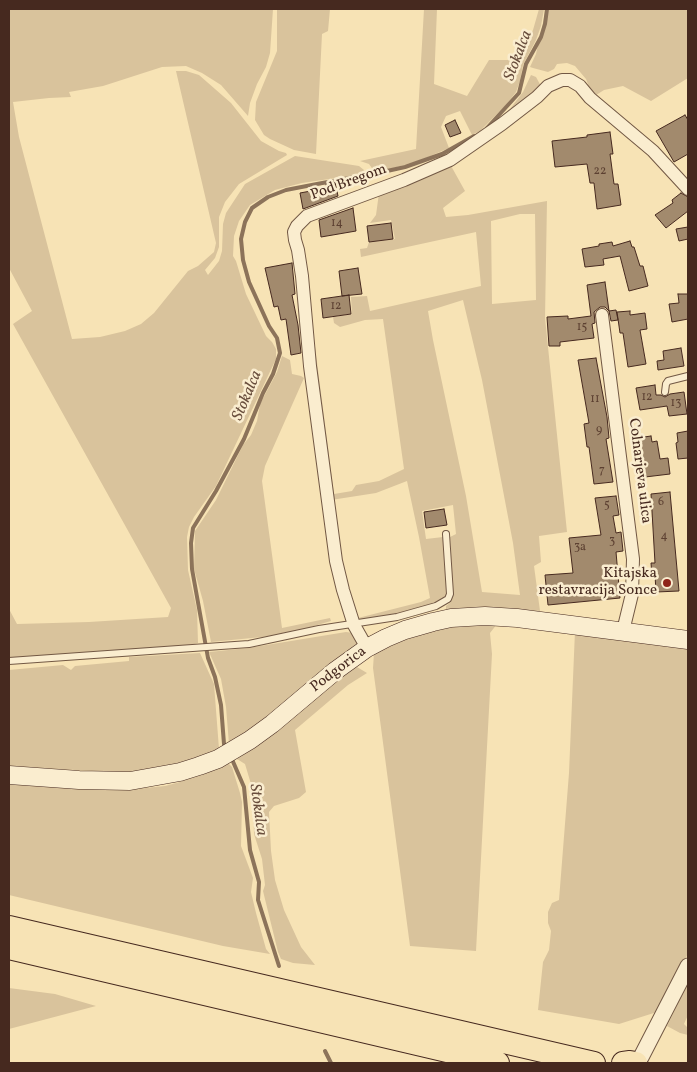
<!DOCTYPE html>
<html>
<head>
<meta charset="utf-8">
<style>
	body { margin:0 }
	#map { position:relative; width:697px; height:1072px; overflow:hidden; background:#f7e3b5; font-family:Vollkorn,serif }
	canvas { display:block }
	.frame { position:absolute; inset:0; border:10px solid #46291f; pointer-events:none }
</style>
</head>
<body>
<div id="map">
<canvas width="697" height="1072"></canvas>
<div class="frame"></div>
</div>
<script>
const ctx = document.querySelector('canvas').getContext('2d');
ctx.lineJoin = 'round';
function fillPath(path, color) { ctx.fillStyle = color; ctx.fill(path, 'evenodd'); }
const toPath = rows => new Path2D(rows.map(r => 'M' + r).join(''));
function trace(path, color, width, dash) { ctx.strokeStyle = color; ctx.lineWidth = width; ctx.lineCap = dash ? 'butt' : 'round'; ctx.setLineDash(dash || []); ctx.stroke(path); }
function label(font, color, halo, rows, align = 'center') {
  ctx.font = font + ' Vollkorn,serif'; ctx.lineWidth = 5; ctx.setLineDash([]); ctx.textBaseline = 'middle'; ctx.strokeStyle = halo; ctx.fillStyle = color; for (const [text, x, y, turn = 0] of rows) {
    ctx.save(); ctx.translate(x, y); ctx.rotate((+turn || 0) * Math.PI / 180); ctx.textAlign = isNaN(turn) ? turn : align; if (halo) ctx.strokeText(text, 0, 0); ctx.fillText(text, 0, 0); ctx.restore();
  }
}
const green = toPath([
	[9,9,273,9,270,53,266,67,257,84,250,103,248,116,221,85,202,73,186,66,162,67,103,86,69,92,71,97,49,98,13,102,19,137,72,339,100,337,125,331,141,324,154,313,188,271,198,266,214,252,216,243,176,71,186,71,199,75,231,103,261,141,279,151,286,153,287,155,239,184,225,202,219,217,219,247,215,258,205,270,208,275,219,261,222,251,223,224,226,213,245,184,295,156,359,166,364,170,365,175,343,177,302,183,275,190,250,205,239,221,234,236,233,256,236,261,246,294,266,336,272,342,276,349,276,359,216,486,194,517,189,527,187,537,188,570,197,610,198,643,188,646,9,658,9,609,17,624,89,622,168,617,171,608,13,324,32,311,9,268],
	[277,9,330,9,328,31,322,34,316,154,294,150,270,139,264,135,255,120,256,102,277,51],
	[424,9,437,9,434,84,467,96,489,60,520,60,533,30,539,9,544,9,541,26,536,40,523,65,520,81,516,92,506,105,480,131,472,135,460,111,446,116,441,127,449,148,421,160,390,169,374,171,369,164,360,161,416,149],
	[546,9,688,9,688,78,651,101,623,86,604,90,593,97,586,79,575,66,567,63,557,64,554,69,548,72,533,68,530,67,536,54],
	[531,75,536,77,542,88,503,118,523,92],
	[450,164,465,191,443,208,446,217,468,215,547,201,545,318,567,532,539,536,541,562,534,566,540,611,478,608,446,612,446,606,451,602,453,595,450,537,456,534,453,505,422,511,426,539,443,537,448,594,445,599,435,604,389,616,359,620,358,618,421,602,430,598,419,537,407,481,376,493,331,500,312,347,314,339,334,494,352,491,356,485,379,481,404,469,383,319,365,320,340,327,334,323,333,317,352,314,351,297,367,296,370,311,481,286,476,232,361,257,360,249,367,248,369,242,395,239,391,220,370,223,376,215,379,193],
	[520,214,535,214,536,300,492,304,491,221],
	[463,300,482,380,513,543,520,595,482,592,466,496,433,340,428,311],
	[282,356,290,360,292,374,301,376,304,378,265,466,262,481,282,628,330,618,331,621,283,635,211,642,203,601,194,569,195,531,216,500,243,445,251,435,257,421,260,404,277,372],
	[497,624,490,633,492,654,476,951,410,946,378,705,373,668,374,653,422,633,459,625],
	[575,631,688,647,688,953,679,974,657,1012,619,1024,538,1010,543,962,549,950,551,931,548,923,548,912,552,903,559,900,569,773],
	[346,632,354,633,358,643,355,646,314,677,258,724,229,744,226,707,221,679,209,652,248,648],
	[200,653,214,684,219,749,181,764,124,773,9,766,9,670,63,665,71,670,75,666,129,661,129,657],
	[357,667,367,673,348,685,295,730,306,792,299,798,274,806,269,812,271,851,275,880,284,910,301,947,315,965,293,963,281,959,278,952,263,891,265,885,262,859,254,834,253,801,251,784,245,764,237,759,261,743,286,724,350,669],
	[228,763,232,767,240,793,242,802,241,846,253,878,251,892,256,913,266,949,270,954,223,946,9,895,9,783,125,790,165,786,180,782,202,775],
	[688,984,688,1015,684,1024,688,1028,688,1035,680,1033,667,1026],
	[9,988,55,994,96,1006,9,1029]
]);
const stream = toPath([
	[487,128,519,93,526,64,541,37,545,24,547,9],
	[227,749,224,744,221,705,215,677,208,658,192,569,191,543,193,528,216,491,244,439,263,393,273,374,280,353,277,338,269,326,249,282,243,260,241,239,245,222,252,208,268,197,286,190,317,184,387,171,405,167,442,154,474,136],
	[231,757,244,787,250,850,259,882,258,900,279,966],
	[325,1051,331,1063]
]);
const building = toPath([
	[685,115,688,120,688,154,674,162,656,131,685,115],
	[455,120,461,133,450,137,445,125,455,120],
	[610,132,613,154,610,154,614,184,618,184,621,205,597,209,594,183,590,183,587,164,555,167,552,141,587,137,587,135,610,132],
	[335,182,338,196,303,209,300,193,327,188,326,184,335,182],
	[681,193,688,197,688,211,666,228,655,215,673,203,672,200,681,193],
	[353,208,356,231,321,237,319,220,353,208],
	[391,223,393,239,369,242,367,226,391,223],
	[688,227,688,239,679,241,676,229,688,227],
	[630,241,632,247,634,247,640,266,643,266,648,286,629,291,620,256,603,259,604,265,585,267,582,249,599,246,599,244,612,242,613,246,630,241],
	[292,263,295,294,292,295,298,325,301,353,291,355,286,319,281,320,278,306,274,307,265,268,292,263],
	[358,268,362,294,342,296,339,271,358,268],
	[605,282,609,311,616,310,618,320,611,321,609,311,605,307,600,307,594,312,595,323,592,324,594,338,560,342,560,346,549,346,547,317,568,316,568,319,591,316,587,285,605,282],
	[678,294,688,294,688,319,672,322,669,304,679,303,678,294],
	[349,295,351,314,323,318,321,299,349,295],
	[630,311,630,315,645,313,647,329,640,330,646,364,628,367,623,333,620,333,617,312,630,311],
	[681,348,684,366,658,370,657,361,664,360,663,351,681,348],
	[596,358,607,417,609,438,606,439,613,482,594,484,589,447,587,447,584,424,589,423,578,360,596,358],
	[655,385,656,395,661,395,665,397,670,394,684,392,687,414,669,416,667,406,640,410,636,388,655,385],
	[688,431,688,458,678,459,676,443,678,442,677,433,688,431],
	[651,436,652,442,657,441,660,459,668,458,670,474,645,477,643,456,634,458,631,439,651,436],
	[670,492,679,591,656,592,655,575,652,576,651,563,655,563,651,494,670,492],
	[616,496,619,515,613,516,616,533,621,532,623,551,616,552,620,598,548,605,545,575,573,573,569,538,601,535,595,498,616,496],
	[444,509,447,525,426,528,424,512,444,509]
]);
const service = toPath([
	[665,392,666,384,668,381,688,376],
	[9,661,249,644,319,629,397,617,436,606,448,599,450,594,446,534]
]);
const minor = toPath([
	[602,315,633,559,632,594,623,631],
	[367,648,354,625,343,590,336,561,310,366,302,276,298,250,295,240,294,232,297,226,307,216,404,180,450,160,502,124,537,97,548,86,562,80,570,80,580,86,590,98,653,151,688,189]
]);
const tertiary = toPath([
	[638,1063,688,966]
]);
const secondary = toPath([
	[9,775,79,780,130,781,180,772,199,766,218,759,250,740,272,724,335,671,367,648,386,638,405,630,433,622,451,618,485,616,517,618,688,640]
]);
const motorway = toPath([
	[9,927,594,1063],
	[9,948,498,1063],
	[623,1063,630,1062,636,1063]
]);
const markers = [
	[667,583,5,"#8f2418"]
];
const numberNames = [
	["22",600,172],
	["14",337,224],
	["12",336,307],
	["15",582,328],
	["12",647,398],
	["11",595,400],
	["13",676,404],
	["9",599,431],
	["7",602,471],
	["6",661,503],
	["5",607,506],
	["4",664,537],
	["3",612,542],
	["3a",580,548]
];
const streetNames = [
	["Pod Bregom",349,183,-20],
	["Colnarjeva ulica",639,471,83],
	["Podgorica",339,670,-37]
];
const poiNames = [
	["Kitajska",657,574],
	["restavracija Sonce",657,591]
];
const waterNames = [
	["Stokalca",519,56,-69],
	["Stokalca",248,396,-67],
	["Stokalca",257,810,82]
];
fillPath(green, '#d9c39c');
trace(stream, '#8c735a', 4);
fillPath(building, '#a28a6d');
trace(building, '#46291f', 1);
trace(service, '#725844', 8);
trace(minor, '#725844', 14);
trace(tertiary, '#725844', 17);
trace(secondary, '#46291f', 19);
trace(motorway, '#46291f', 24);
trace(service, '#faedcf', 6);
trace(minor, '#faedcf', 12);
trace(tertiary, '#faedcf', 15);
trace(secondary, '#faedcf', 18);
trace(motorway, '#f7e3b5', 22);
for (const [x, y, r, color] of markers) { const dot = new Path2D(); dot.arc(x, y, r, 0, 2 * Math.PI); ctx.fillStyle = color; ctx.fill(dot); trace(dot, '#faedcf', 2); }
label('12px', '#5d4132', null, numberNames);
label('15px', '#46291f', '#faedcf', streetNames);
label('15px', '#46291f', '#faedcf', poiNames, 'right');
label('italic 16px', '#694e3d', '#faedcf', waterNames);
</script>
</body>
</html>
